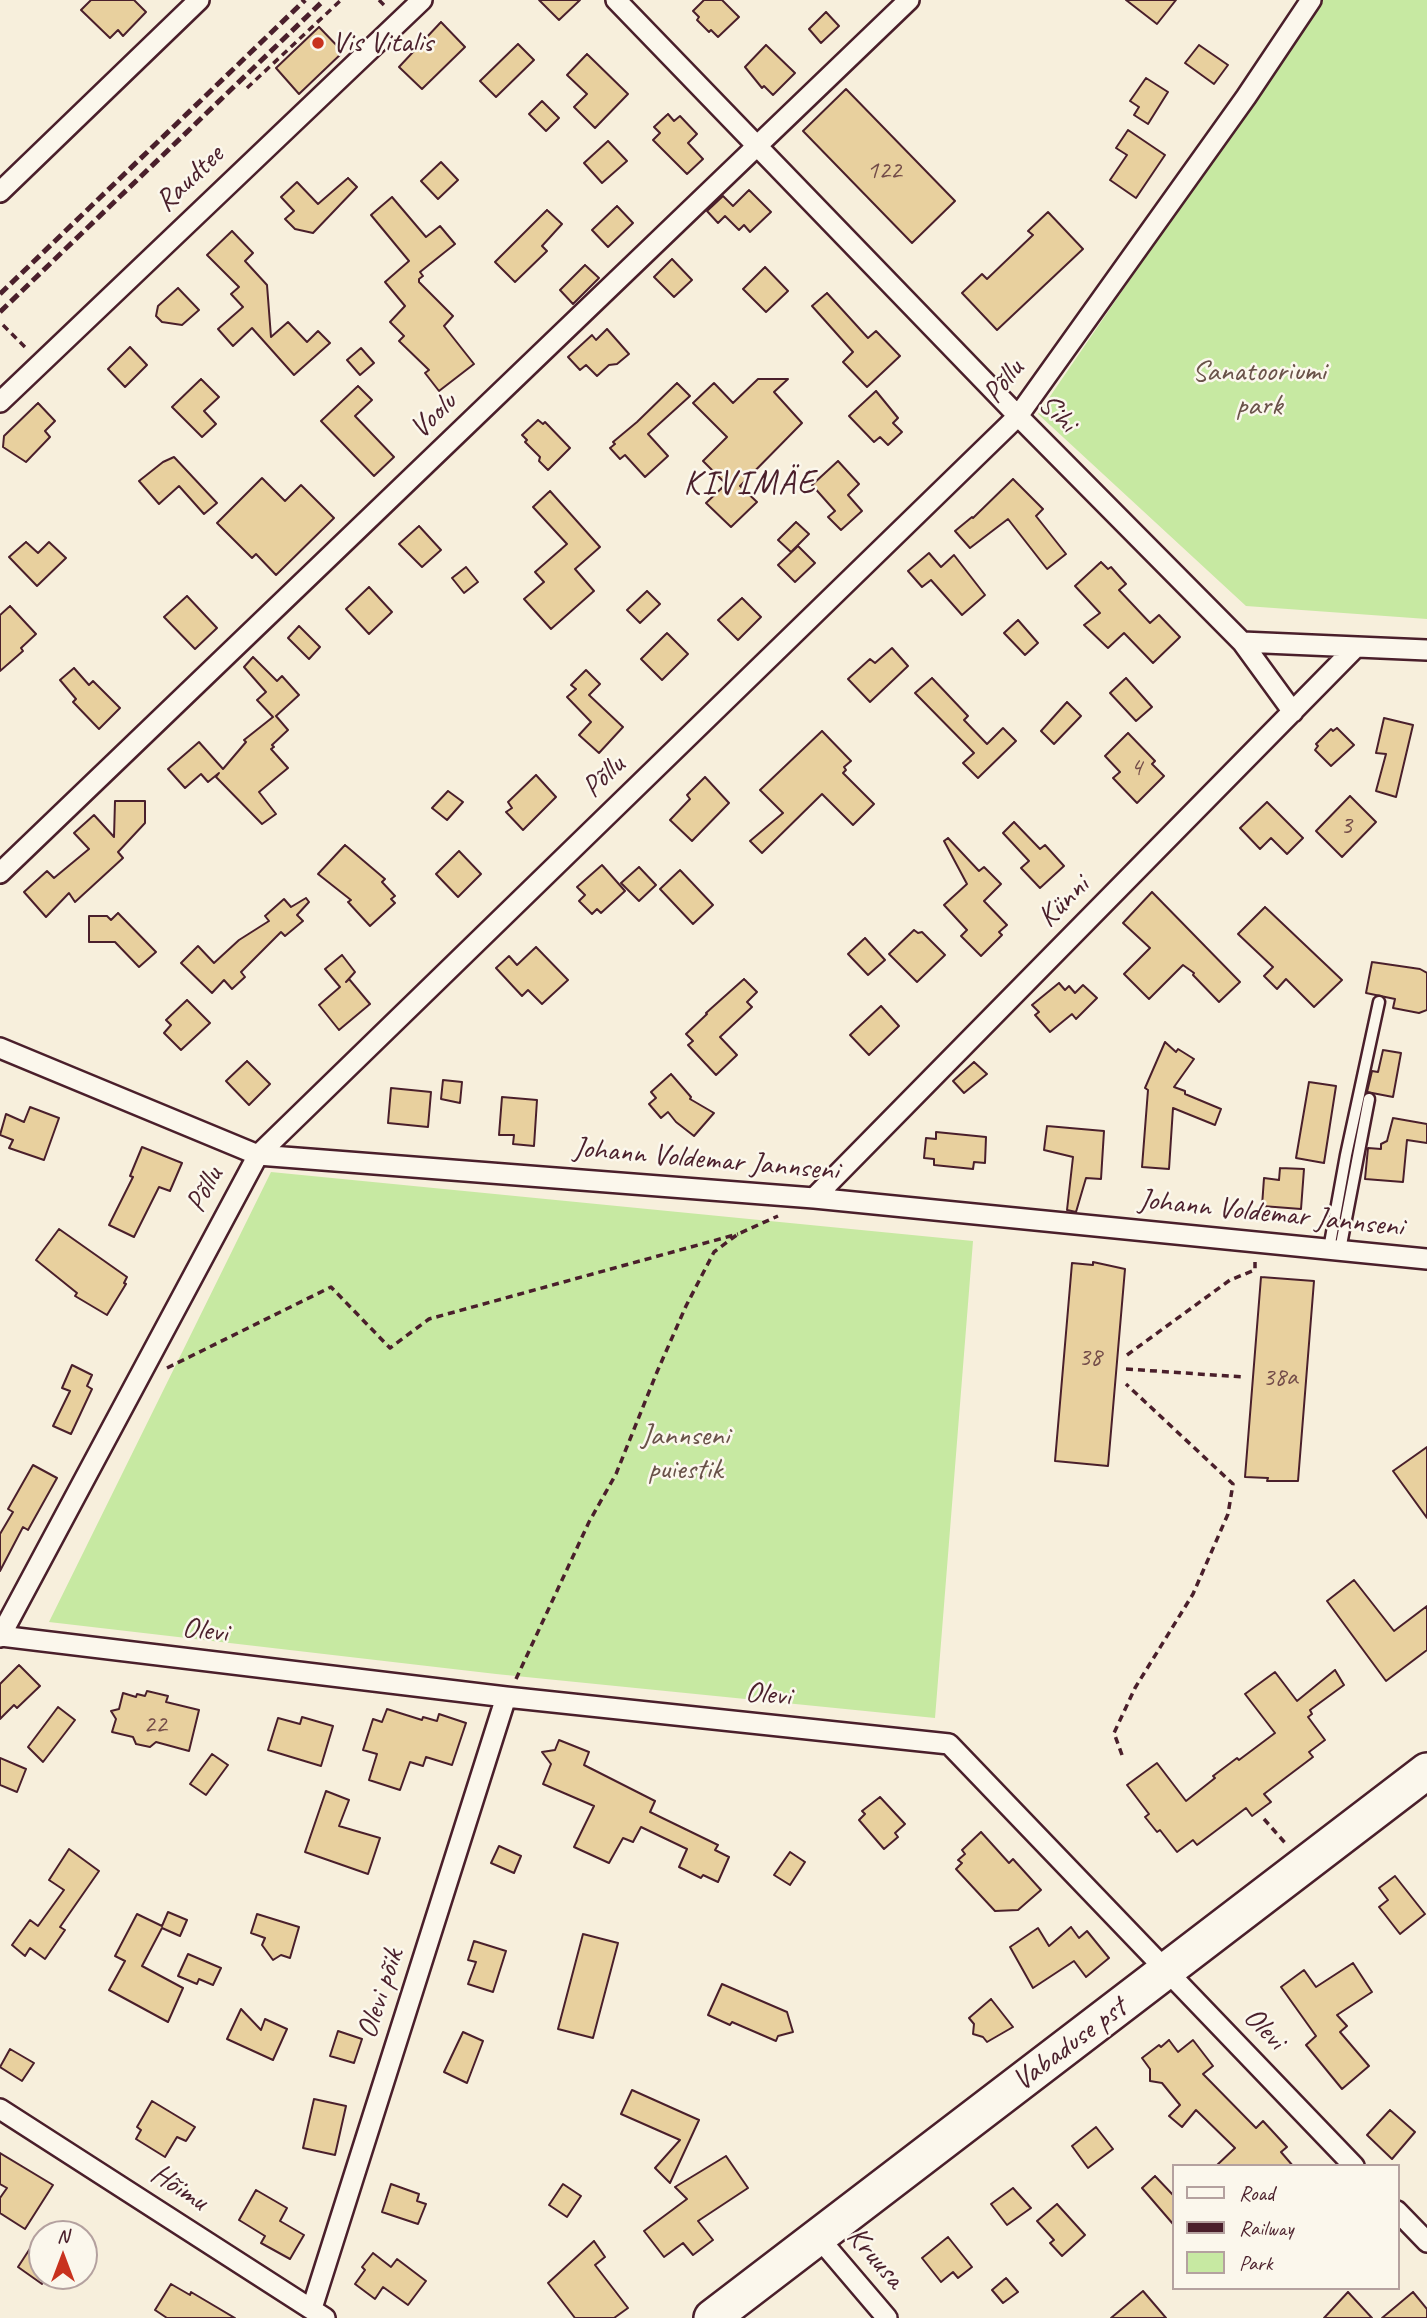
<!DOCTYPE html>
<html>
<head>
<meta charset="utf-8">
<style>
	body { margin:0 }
	#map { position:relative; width:1427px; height:2318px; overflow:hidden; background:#f7efdc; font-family:Caveat,sans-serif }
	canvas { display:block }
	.legend { position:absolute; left:1172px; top:2164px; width:228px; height:126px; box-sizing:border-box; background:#fbf7ec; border:2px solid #b4a19f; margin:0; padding:9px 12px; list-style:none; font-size:21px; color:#4a1f2b }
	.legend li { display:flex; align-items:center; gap:14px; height:35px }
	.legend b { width:35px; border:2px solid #b4a19f }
	.north { position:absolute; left:28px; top:2220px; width:70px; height:70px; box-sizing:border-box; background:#fbf7ec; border:2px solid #b4a19f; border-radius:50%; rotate:0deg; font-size:19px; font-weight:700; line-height:28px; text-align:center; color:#4a1f2b }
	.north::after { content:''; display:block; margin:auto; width:24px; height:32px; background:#c8321e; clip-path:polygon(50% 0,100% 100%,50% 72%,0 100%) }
</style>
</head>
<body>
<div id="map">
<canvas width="1427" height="2318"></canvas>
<ul class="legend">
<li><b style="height:9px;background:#fbf7ec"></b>Road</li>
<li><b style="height:9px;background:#4a1f2b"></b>Railway</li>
<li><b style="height:19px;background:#c7e9a2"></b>Park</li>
</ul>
<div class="north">N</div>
</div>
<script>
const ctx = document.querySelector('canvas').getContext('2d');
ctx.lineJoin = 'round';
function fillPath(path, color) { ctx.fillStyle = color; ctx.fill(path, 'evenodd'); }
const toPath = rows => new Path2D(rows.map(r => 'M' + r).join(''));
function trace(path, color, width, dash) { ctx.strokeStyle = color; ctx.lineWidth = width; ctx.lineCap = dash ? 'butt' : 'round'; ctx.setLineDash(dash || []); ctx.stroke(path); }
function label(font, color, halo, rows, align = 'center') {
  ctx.font = font + ' Caveat,sans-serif'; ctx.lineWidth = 5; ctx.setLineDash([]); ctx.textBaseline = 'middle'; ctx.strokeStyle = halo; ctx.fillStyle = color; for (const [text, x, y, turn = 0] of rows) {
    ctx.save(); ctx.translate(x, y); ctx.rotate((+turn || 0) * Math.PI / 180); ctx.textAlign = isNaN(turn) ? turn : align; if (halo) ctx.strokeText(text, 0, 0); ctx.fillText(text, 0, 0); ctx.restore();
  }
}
const green = toPath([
	[1321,0,1427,0,1427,619,1246,606,1038,414],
	[271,1172,973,1241,935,1718,496,1674,49,1622]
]);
const building = toPath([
	[91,0,134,0,146,12,123,36,118,30,110,38,81,10,91,0],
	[539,0,580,0,559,20,539,0],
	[704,0,722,0,739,17,718,37,711,30,709,32,697,20,699,17,693,11,704,0],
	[1126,0,1176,0,1157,24,1126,0],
	[826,12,839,26,821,43,809,29,826,12],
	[441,22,465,47,422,89,399,67,441,22],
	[319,27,343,52,299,94,276,68,319,27],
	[518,44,534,60,496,97,480,81,518,44],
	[766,45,795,73,773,95,764,86,762,88,745,67,766,45],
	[1199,45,1228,65,1214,84,1185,63,1199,45],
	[587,54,628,94,595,128,574,107,587,94,567,75,587,54],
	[1146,78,1168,92,1148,124,1134,115,1139,107,1130,101,1146,78],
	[846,89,955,201,912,243,803,131,846,89],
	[542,101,559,118,546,131,529,114,542,101],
	[668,114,674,121,680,116,697,134,688,143,703,159,687,174,653,140,660,133,654,127,668,114],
	[1128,130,1165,155,1136,198,1110,180,1127,155,1116,148,1128,130],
	[608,141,627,161,602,183,584,163,608,141],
	[441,162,458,180,438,199,421,181,441,162],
	[348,178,357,187,313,233,295,229,285,219,294,211,281,197,297,182,318,204,348,178],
	[749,190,771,212,750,232,744,225,739,230,725,216,718,223,707,211,723,196,733,206,749,190],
	[392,197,426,237,440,226,455,244,420,272,423,276,419,279,419,282,453,316,444,326,474,364,439,391,425,373,429,370,399,341,404,336,390,322,405,306,385,282,409,261,371,215,392,197],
	[617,206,633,223,608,247,592,230,617,206],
	[547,210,562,224,542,246,547,251,515,282,495,262,547,210],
	[1048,212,1083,249,997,330,962,293,982,274,987,279,1033,235,1028,231,1048,212],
	[232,231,253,253,245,261,267,285,271,337,288,322,307,342,318,331,330,343,294,375,252,328,233,346,218,329,243,307,231,294,239,287,207,255,232,231],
	[672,259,692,280,674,297,654,277,672,259],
	[585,265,599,278,573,304,560,290,585,265],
	[765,267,788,291,766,312,743,289,765,267],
	[178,288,199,310,182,325,162,322,156,316,158,306,178,288],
	[827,293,868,338,876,331,900,356,867,387,843,362,853,352,812,306,827,293],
	[607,329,629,354,617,364,609,365,597,376,586,365,580,370,568,357,592,335,596,340,607,329],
	[130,347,147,365,125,387,108,369,130,347],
	[361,348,374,363,360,375,347,360,361,348],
	[201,379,219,397,204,411,216,424,202,437,172,407,201,379],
	[758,379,788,379,774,392,802,423,740,486,757,502,731,527,706,503,726,484,703,461,727,437,693,403,714,383,733,403,758,379],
	[677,383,690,396,648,434,668,456,645,477,625,455,620,459,610,448,615,444,613,442,637,422,677,383],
	[358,386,372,400,355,416,394,457,374,476,321,421,358,386],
	[876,391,898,418,893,423,902,432,888,445,880,437,874,442,849,416,876,391],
	[38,403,55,421,45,431,50,437,26,462,3,447,4,436,38,403],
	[538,420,543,424,545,422,570,448,548,470,539,461,540,457,525,442,527,440,522,435,538,420],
	[174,457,217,503,204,514,179,486,159,504,139,481,163,462,174,457],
	[838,461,859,484,848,495,862,511,841,530,828,517,835,511,812,485,838,461],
	[262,478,285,501,301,485,334,518,276,575,256,554,252,558,217,523,262,478],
	[1013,479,1043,509,1036,516,1066,554,1047,569,1008,519,970,548,955,531,972,517,973,518,1013,479],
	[550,491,600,547,575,569,594,591,551,629,524,599,544,582,535,572,567,544,533,507,550,491],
	[796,522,809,534,791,552,778,540,796,522],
	[419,526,441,550,422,567,399,544,419,526],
	[26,542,38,553,49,542,66,558,37,586,9,557,26,542],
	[798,546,815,563,795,582,778,565,798,546],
	[929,553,941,567,954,555,985,595,962,615,931,580,922,587,908,571,929,553],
	[1101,562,1108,569,1111,567,1126,584,1119,590,1150,623,1159,615,1180,637,1153,663,1124,633,1108,648,1084,625,1100,613,1075,586,1101,562],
	[466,567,478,582,464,593,452,578,466,567],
	[369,587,392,612,369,634,346,609,369,587],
	[647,591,660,604,640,623,627,610,647,591],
	[187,596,217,628,195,649,164,617,187,596],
	[742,598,761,617,738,640,718,620,742,598],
	[10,606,36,634,21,648,23,651,0,671,0,615,10,606],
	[1018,620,1038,643,1025,655,1004,633,1018,620],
	[299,626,320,647,309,659,288,638,299,626],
	[667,633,688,654,662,680,641,659,667,633],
	[892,648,908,666,870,702,848,679,870,659,875,663,892,648],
	[253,657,277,681,282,676,299,695,276,716,288,730,272,745,274,747,271,749,288,768,259,792,276,814,262,824,216,777,219,773,208,782,201,774,185,788,168,769,199,742,223,769,246,742,244,740,273,717,257,700,266,692,244,667,253,657],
	[74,668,89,685,93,681,120,708,99,729,73,702,76,699,60,680,74,668],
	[586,670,600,684,589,695,623,727,599,753,579,735,591,722,567,697,576,689,571,685,586,670],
	[932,678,968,716,964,720,987,744,1003,728,1016,741,978,778,963,763,974,753,915,693,932,678],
	[1126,678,1152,707,1136,721,1110,693,1126,678],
	[1067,702,1081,716,1054,744,1041,731,1067,702],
	[1384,718,1413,725,1396,797,1376,791,1386,754,1376,753,1384,718],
	[1337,728,1354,745,1331,766,1315,750,1318,746,1316,744,1331,729,1333,731,1337,728],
	[822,731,851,761,844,767,846,770,843,773,874,804,853,825,822,794,762,853,750,841,783,813,760,790,822,731],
	[1128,733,1155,761,1152,764,1164,776,1137,803,1113,778,1120,772,1105,756,1128,733],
	[536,775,556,797,523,830,506,812,512,808,508,802,536,775],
	[705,777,729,803,692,841,670,820,690,799,687,795,705,777],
	[448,791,463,802,447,820,432,808,448,791],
	[1350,796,1376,822,1342,857,1316,831,1350,796],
	[115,801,145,801,145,823,118,852,123,858,75,902,69,893,46,917,24,892,47,871,54,878,89,849,74,833,94,815,114,837,115,801],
	[1267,802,1303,838,1287,854,1271,838,1260,849,1240,828,1267,802],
	[1014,822,1040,849,1045,845,1064,866,1040,888,1021,868,1029,861,1003,833,1014,822],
	[948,838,979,871,984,867,1001,884,984,901,1007,925,999,932,1002,935,981,956,961,936,967,930,944,905,967,884,944,841,948,838],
	[345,845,385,879,382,882,395,896,391,899,395,903,370,926,348,902,351,900,318,874,345,845],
	[459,851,481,874,458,897,436,874,459,851],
	[602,865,625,891,601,913,597,909,592,914,579,901,585,895,577,887,602,865],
	[639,867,656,885,639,901,621,883,639,867],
	[680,870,713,905,693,924,660,889,680,870],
	[1152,892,1240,982,1219,1002,1193,975,1194,973,1183,965,1149,999,1124,974,1150,948,1123,923,1152,892],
	[306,898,309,902,297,915,303,921,285,936,281,932,241,972,245,977,232,989,224,980,212,993,181,963,198,946,214,963,239,940,269,921,265,916,284,899,291,907,306,898],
	[1265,907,1342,980,1314,1007,1286,979,1277,989,1264,976,1273,967,1238,934,1265,907],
	[118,913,156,952,139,967,115,942,89,942,89,916,107,916,111,920,118,913],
	[914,930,918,933,922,932,945,955,917,982,889,954,914,930],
	[865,938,885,960,868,975,848,954,865,938],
	[536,947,568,980,542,1004,528,990,522,996,496,968,509,956,517,965,536,947],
	[342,955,355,972,346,982,349,979,370,1004,339,1030,319,1005,340,987,325,969,342,955],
	[1372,962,1420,969,1427,973,1427,1010,1419,1013,1393,1008,1395,999,1366,993,1372,962],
	[744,979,757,992,747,1002,752,1007,720,1037,737,1055,716,1075,688,1045,693,1041,686,1034,707,1014,706,1013,744,979],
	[1059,983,1065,990,1069,986,1075,993,1083,985,1097,998,1076,1019,1072,1014,1050,1032,1035,1015,1039,1012,1032,1005,1059,983],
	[187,1000,210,1023,181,1050,164,1033,171,1025,166,1020,187,1000],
	[881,1006,899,1026,869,1055,850,1035,881,1006],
	[1165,1042,1176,1052,1178,1049,1194,1059,1174,1087,1185,1091,1185,1094,1221,1109,1215,1125,1173,1108,1169,1169,1142,1167,1148,1090,1145,1088,1165,1042],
	[1383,1050,1401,1053,1393,1097,1367,1092,1372,1071,1378,1072,1383,1050],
	[247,1061,270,1084,249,1105,226,1081,247,1061],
	[974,1062,987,1074,964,1093,953,1081,974,1062],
	[671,1074,691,1097,690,1099,714,1113,694,1136,676,1122,668,1112,661,1118,649,1104,656,1098,651,1092,671,1074],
	[443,1080,462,1082,460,1103,441,1099,443,1080],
	[1309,1082,1336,1086,1324,1163,1296,1158,1309,1082],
	[391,1088,431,1092,428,1127,388,1123,391,1088],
	[502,1097,537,1100,534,1146,513,1144,514,1135,499,1135,502,1097],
	[30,1107,59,1118,44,1160,9,1148,13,1140,0,1135,6,1114,24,1122,30,1107],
	[1393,1118,1427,1124,1427,1143,1407,1140,1403,1182,1365,1179,1368,1148,1381,1149,1381,1144,1387,1141,1393,1118],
	[1047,1126,1104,1131,1101,1179,1086,1178,1076,1212,1067,1210,1073,1157,1044,1150,1047,1126],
	[936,1132,986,1137,985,1163,974,1162,973,1169,934,1165,934,1159,924,1158,926,1138,936,1139,936,1132],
	[142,1147,182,1163,170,1191,159,1187,134,1237,109,1225,133,1177,130,1176,142,1147],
	[1280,1168,1304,1169,1301,1209,1262,1206,1264,1178,1279,1180,1280,1168],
	[59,1229,127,1277,124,1283,126,1284,107,1315,75,1296,77,1293,36,1260,59,1229],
	[1093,1262,1125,1269,1108,1466,1055,1461,1072,1263,1093,1265,1093,1262],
	[1261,1277,1314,1281,1298,1481,1267,1481,1268,1478,1245,1477,1261,1277],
	[72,1365,92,1375,87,1386,92,1389,71,1434,53,1426,70,1391,62,1388,72,1365],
	[1427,1447,1427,1518,1393,1471,1427,1447],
	[33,1465,57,1478,28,1530,23,1527,0,1571,0,1534,13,1512,8,1509,33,1465],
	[1354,1580,1394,1631,1427,1606,1427,1650,1386,1681,1327,1601,1354,1580],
	[19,1665,40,1686,17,1708,14,1705,0,1719,0,1684,19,1665],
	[1335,1670,1344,1685,1310,1710,1312,1714,1308,1717,1325,1740,1309,1752,1313,1757,1264,1794,1271,1802,1252,1816,1246,1808,1197,1845,1193,1840,1177,1852,1160,1830,1157,1832,1145,1817,1149,1814,1127,1785,1157,1763,1186,1801,1215,1778,1213,1776,1237,1758,1239,1760,1275,1733,1245,1694,1275,1672,1297,1701,1335,1670],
	[147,1691,168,1696,166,1702,199,1710,189,1751,156,1742,150,1747,136,1744,133,1737,112,1732,116,1719,111,1711,119,1709,123,1693,136,1697,137,1694,145,1696,147,1691],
	[58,1707,75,1720,43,1762,28,1747,58,1707],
	[387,1709,422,1720,423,1717,437,1721,439,1714,466,1723,452,1765,426,1757,423,1766,410,1762,400,1790,369,1780,377,1754,363,1750,373,1719,382,1722,387,1709],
	[302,1717,333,1726,321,1766,268,1750,278,1718,300,1724,302,1717],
	[559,1740,589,1752,584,1765,655,1801,650,1812,718,1845,715,1850,729,1857,718,1882,703,1875,701,1878,679,1867,687,1849,641,1827,633,1842,623,1838,609,1863,574,1847,594,1806,543,1784,551,1764,542,1752,555,1750,559,1740],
	[212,1754,228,1765,206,1795,190,1784,212,1754],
	[0,1758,26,1769,17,1792,0,1785,0,1758],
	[326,1791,349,1800,339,1826,380,1838,368,1874,305,1852,326,1791],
	[880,1797,905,1824,895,1833,898,1837,884,1849,859,1820,865,1814,862,1811,880,1797],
	[981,1832,1009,1863,1013,1859,1041,1890,1018,1910,995,1911,956,1869,962,1863,958,1860,965,1854,962,1850,981,1832],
	[499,1846,521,1856,514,1873,491,1863,499,1846],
	[69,1849,99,1871,60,1927,65,1930,45,1959,30,1948,25,1956,12,1945,30,1920,38,1926,64,1890,49,1880,69,1849],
	[790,1852,805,1862,790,1885,774,1875,790,1852],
	[1395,1876,1425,1914,1400,1934,1379,1907,1388,1900,1379,1888,1395,1876],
	[168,1912,187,1920,180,1936,162,1928,142,1966,183,1988,168,2022,109,1990,125,1961,115,1956,137,1914,162,1926,168,1912],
	[257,1914,299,1927,290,1958,281,1955,273,1960,262,1945,265,1938,251,1933,257,1914],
	[1071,1927,1079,1938,1087,1931,1109,1958,1086,1977,1074,1961,1033,1988,1010,1947,1038,1928,1049,1946,1071,1927],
	[583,1934,618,1943,593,2038,558,2029,583,1934],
	[474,1941,506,1951,493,1992,468,1984,476,1962,468,1960,474,1941],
	[188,1954,221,1968,213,1985,199,1979,197,1984,178,1976,188,1954],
	[1353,1963,1372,1992,1337,2015,1347,2026,1340,2032,1369,2066,1342,2089,1306,2045,1316,2036,1281,1987,1304,1970,1316,1987,1353,1963],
	[722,1984,787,2012,793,2032,778,2036,776,2041,732,2022,730,2025,708,2015,722,1984],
	[991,1999,1013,2027,987,2042,983,2037,973,2034,974,2024,969,2018,991,1999],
	[241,2009,261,2030,265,2019,287,2029,273,2060,227,2039,241,2009],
	[338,2031,362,2039,354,2063,330,2056,338,2031],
	[463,2032,483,2041,467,2083,444,2072,463,2032],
	[1169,2040,1178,2052,1193,2040,1213,2066,1203,2074,1256,2128,1263,2121,1287,2147,1281,2152,1293,2166,1216,2166,1235,2148,1196,2110,1182,2127,1169,2116,1180,2105,1162,2083,1150,2081,1150,2069,1142,2058,1159,2045,1161,2047,1169,2040],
	[10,2049,34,2063,22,2081,0,2067,10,2049],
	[632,2090,699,2120,670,2183,655,2168,680,2140,621,2114,632,2090],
	[314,2099,346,2106,335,2155,303,2148,314,2099],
	[152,2101,195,2127,186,2141,177,2137,165,2157,136,2139,141,2130,137,2127,152,2101],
	[1390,2110,1415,2132,1392,2159,1367,2135,1390,2110],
	[1096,2127,1113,2149,1088,2168,1072,2146,1096,2127],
	[0,2153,53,2185,25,2229,0,2213,0,2198,7,2188,0,2184,0,2153],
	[726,2156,748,2188,698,2221,713,2240,693,2255,683,2243,664,2257,644,2231,687,2199,675,2187,726,2156],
	[1155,2176,1173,2195,1173,2224,1142,2188,1155,2176],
	[391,2184,419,2194,417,2201,426,2204,418,2224,382,2212,391,2184],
	[563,2184,581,2196,567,2217,549,2205,563,2184],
	[1013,2188,1031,2208,1007,2225,991,2204,1013,2188],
	[256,2190,287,2208,280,2221,304,2235,290,2259,261,2243,265,2236,239,2220,256,2190],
	[1057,2204,1085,2235,1062,2256,1050,2243,1054,2240,1037,2221,1057,2204],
	[42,2230,42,2284,18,2267,42,2230],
	[948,2237,972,2267,958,2278,953,2272,941,2282,922,2258,948,2237],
	[594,2241,605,2257,595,2265,628,2308,614,2318,575,2318,548,2283,594,2241],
	[373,2253,391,2267,397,2259,426,2281,408,2305,383,2287,375,2299,355,2284,365,2270,362,2267,373,2253],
	[1006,2278,1018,2292,1003,2303,992,2290,1006,2278],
	[171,2284,190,2295,191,2292,235,2318,167,2318,155,2310,171,2284],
	[1143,2291,1166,2318,1111,2318,1143,2291],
	[1348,2292,1372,2318,1324,2318,1348,2292],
	[1413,2292,1427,2309,1427,2318,1382,2318,1413,2292]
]);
const path = toPath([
	[379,0,387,8],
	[247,88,341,0],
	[3,325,27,349],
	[1127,1355,1230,1280,1255,1270,1255,1262],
	[167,1368,331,1287,390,1348,429,1319,738,1234],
	[1126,1369,1243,1377],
	[516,1679,589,1522,616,1474,657,1372,686,1306,714,1252,738,1234,778,1216],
	[1122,1755,1114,1733,1135,1688,1193,1594,1228,1514,1233,1484,1126,1384],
	[1264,1819,1286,1844]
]);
const lane = toPath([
	[1329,1249,1346,1155,1379,1002],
	[1340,1250,1369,1099]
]);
const street = toPath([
	[616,0,1018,416,1242,642,1427,650],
	[0,192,199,0],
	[0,402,422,0],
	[1242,642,1293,712],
	[0,873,909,0],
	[0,1048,258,1155,814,1198,1427,1259],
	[814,1198,1356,647],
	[0,1636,506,1697,949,1744,1354,2166],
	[0,1637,258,1155,1018,416,1246,97,1311,0],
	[0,2109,325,2318],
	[1397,2211,1427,2242],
	[818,2237,887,2318],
	[312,2308,506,1697]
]);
const highway = toPath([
	[712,2318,1427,1771]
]);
const rail = toPath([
	[0,294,305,0],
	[0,312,324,0]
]);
const markers = [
	[318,43,7,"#c8321e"]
];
const numberNames = [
	["122",884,171],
	["4",1136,768],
	["3",1346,826],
	["38",1090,1358],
	["38a",1280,1378],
	["22",155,1725]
];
const poiNames = [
	["Vis Vitalis",332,43]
];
const streetNames = [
	["Raudtee",190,179,-44],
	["Põllu",1004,382,-52],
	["Sihi",1057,414,45],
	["Voolu",434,416,-44],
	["Põllu",604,777,-44],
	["Künni",1064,902,-45],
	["Johann Voldemar Jannseni",706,1160,5],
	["Põllu",205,1190,-62],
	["Johann Voldemar Jannseni",1271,1214,6],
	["Olevi",205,1631,7],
	["Olevi",768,1695,6],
	["Olevi põik",381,1994,-72],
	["Olevi",1264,2029,46],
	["Vabaduse pst",1070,2045,-37],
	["Hõimu",179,2188,33],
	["Kruusa",875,2258,49]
];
const parkNames = [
	["Sanatooriumi",1259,372],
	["park",1259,406],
	["Jannseni",685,1436],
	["puiestik",685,1470]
];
const quarterNames = [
	["KIVIMÄE",750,484]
];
fillPath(green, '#c7e9a2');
fillPath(building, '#e8d09e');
trace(building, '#4a1f2b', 2);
trace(lane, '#4a1f2b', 15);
trace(street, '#4a1f2b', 24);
trace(highway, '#4a1f2b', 40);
trace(path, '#4a1f2b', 3.5, [7, 5]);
trace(lane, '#fbf7ec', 10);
trace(street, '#fbf7ec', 19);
trace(highway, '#fbf7ec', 35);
trace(rail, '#4a1f2b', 5, [10, 5]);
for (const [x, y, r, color] of markers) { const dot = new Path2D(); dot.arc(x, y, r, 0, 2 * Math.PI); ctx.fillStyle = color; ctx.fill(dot); trace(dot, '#fbf7ec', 2.5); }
label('26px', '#724b48', null, numberNames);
label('30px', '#4a1f2b', '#fbf7ec', poiNames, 'left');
label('30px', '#4a1f2b', '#fbf7ec', streetNames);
label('30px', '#695249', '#fbf7ec', parkNames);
ctx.letterSpacing = '2px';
label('33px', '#4a1f2b', '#fbf7ec', quarterNames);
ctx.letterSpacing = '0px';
</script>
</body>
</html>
